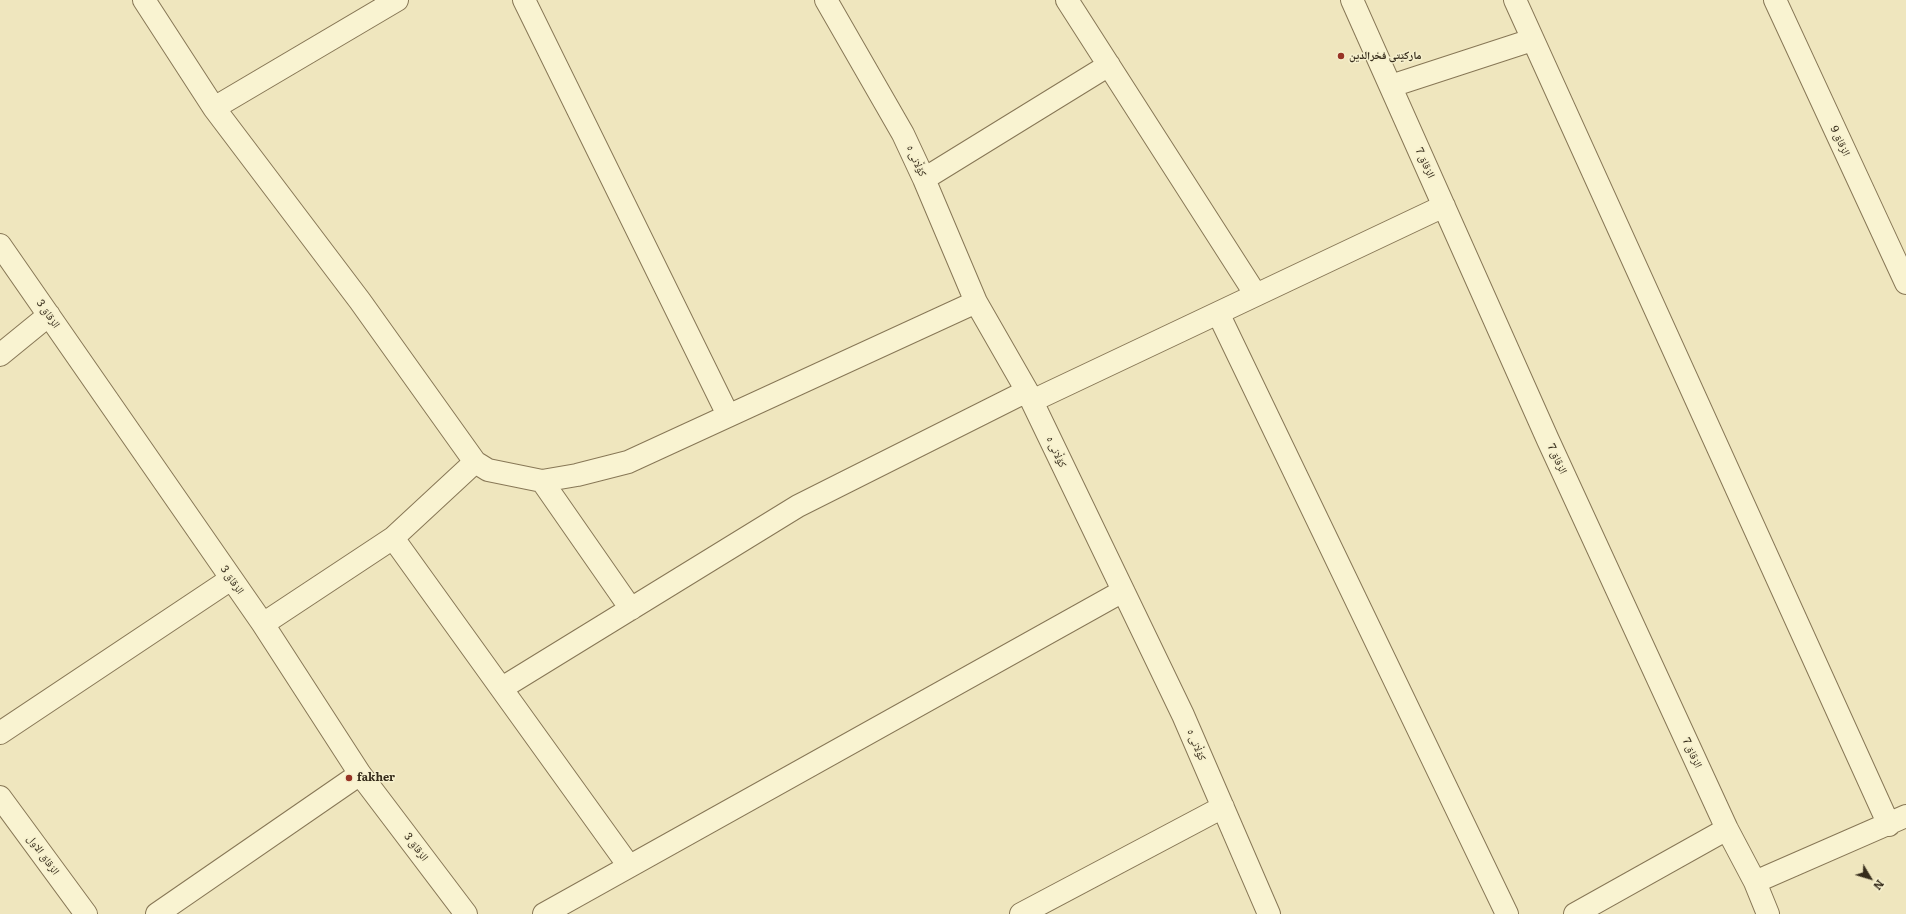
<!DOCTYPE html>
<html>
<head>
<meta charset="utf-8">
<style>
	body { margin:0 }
	#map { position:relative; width:1906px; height:914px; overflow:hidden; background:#efe6be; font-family:Literata,serif }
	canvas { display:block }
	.north { position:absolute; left:1850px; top:858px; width:40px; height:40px; -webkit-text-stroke:3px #f6f0cd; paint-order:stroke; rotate:128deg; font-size:11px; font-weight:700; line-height:16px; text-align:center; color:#362c1b }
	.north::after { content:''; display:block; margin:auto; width:14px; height:18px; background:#362c1b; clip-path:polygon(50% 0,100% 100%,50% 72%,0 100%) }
</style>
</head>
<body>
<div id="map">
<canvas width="1906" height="914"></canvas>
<div class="north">N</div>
</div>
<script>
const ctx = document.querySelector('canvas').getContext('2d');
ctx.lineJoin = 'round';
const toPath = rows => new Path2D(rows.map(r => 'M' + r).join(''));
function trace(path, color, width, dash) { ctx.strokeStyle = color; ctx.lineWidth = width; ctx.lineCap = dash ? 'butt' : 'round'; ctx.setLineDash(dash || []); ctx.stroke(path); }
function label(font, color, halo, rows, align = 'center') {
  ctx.font = font + ' Literata,"Noto Naskh Arabic",serif'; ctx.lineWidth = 3; ctx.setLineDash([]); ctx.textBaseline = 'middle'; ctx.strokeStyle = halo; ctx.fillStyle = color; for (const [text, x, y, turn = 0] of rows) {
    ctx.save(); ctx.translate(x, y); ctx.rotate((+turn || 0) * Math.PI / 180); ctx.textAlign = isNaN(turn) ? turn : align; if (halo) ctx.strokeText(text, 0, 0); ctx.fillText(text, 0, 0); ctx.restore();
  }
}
const street = toPath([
	[144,0,214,108,360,301,475,462,488,470,542,481,577,475,628,462,976,302],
	[524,0,728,415],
	[826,0,903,134,924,179,976,302,1027,391,1183,715,1269,914],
	[1067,0,1256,295],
	[1352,0,1548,440,1727,829,1755,882,1768,914],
	[1515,0,1889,825],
	[1775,0,1906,283],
	[1391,86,1532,40],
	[214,108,397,0],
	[924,179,1109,65],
	[0,245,263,624,360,774,466,914],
	[1218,313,1507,914],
	[0,355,49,315],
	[1032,401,1444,206],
	[542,481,631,609],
	[393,538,629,866],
	[263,624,393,538,475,462],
	[502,688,798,506,1027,391],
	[0,733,231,579],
	[0,797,86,914],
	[1755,882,1906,816],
	[157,914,360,774],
	[544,914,1123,591],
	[1021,914,1223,807],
	[1575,914,1727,829]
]);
const markers = [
	[1341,56,4,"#973325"],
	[349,778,4,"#973325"]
];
const poiNames = [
	["مارکێتی فخرالدین",1349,56],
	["fakher",357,778]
];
const streetNames = [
	["الزقاق 9",1840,141,65],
	["کۆڵانی ٥",916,161,65],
	["الزقاق 7",1425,163,66],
	["الزقاق 3",48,314,55],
	["کۆڵانی ٥",1056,452,64],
	["الزقاق 7",1557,459,65],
	["الزقاق 3",232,580,55],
	["کۆڵانی ٥",1196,745,67],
	["الزقاق 7",1692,753,65],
	["الزقاق 3",416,847,53],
	["الزقاق الاول",43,855,54]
];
trace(street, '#877756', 24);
trace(street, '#f9f3d1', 22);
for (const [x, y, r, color] of markers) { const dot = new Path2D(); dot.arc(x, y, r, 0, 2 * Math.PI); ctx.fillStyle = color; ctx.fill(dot); trace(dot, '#f6f0cd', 1.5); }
label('bold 11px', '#362c1b', '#f6f0cd', poiNames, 'left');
label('11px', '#362c1b', '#f6f0cd', streetNames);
</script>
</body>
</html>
